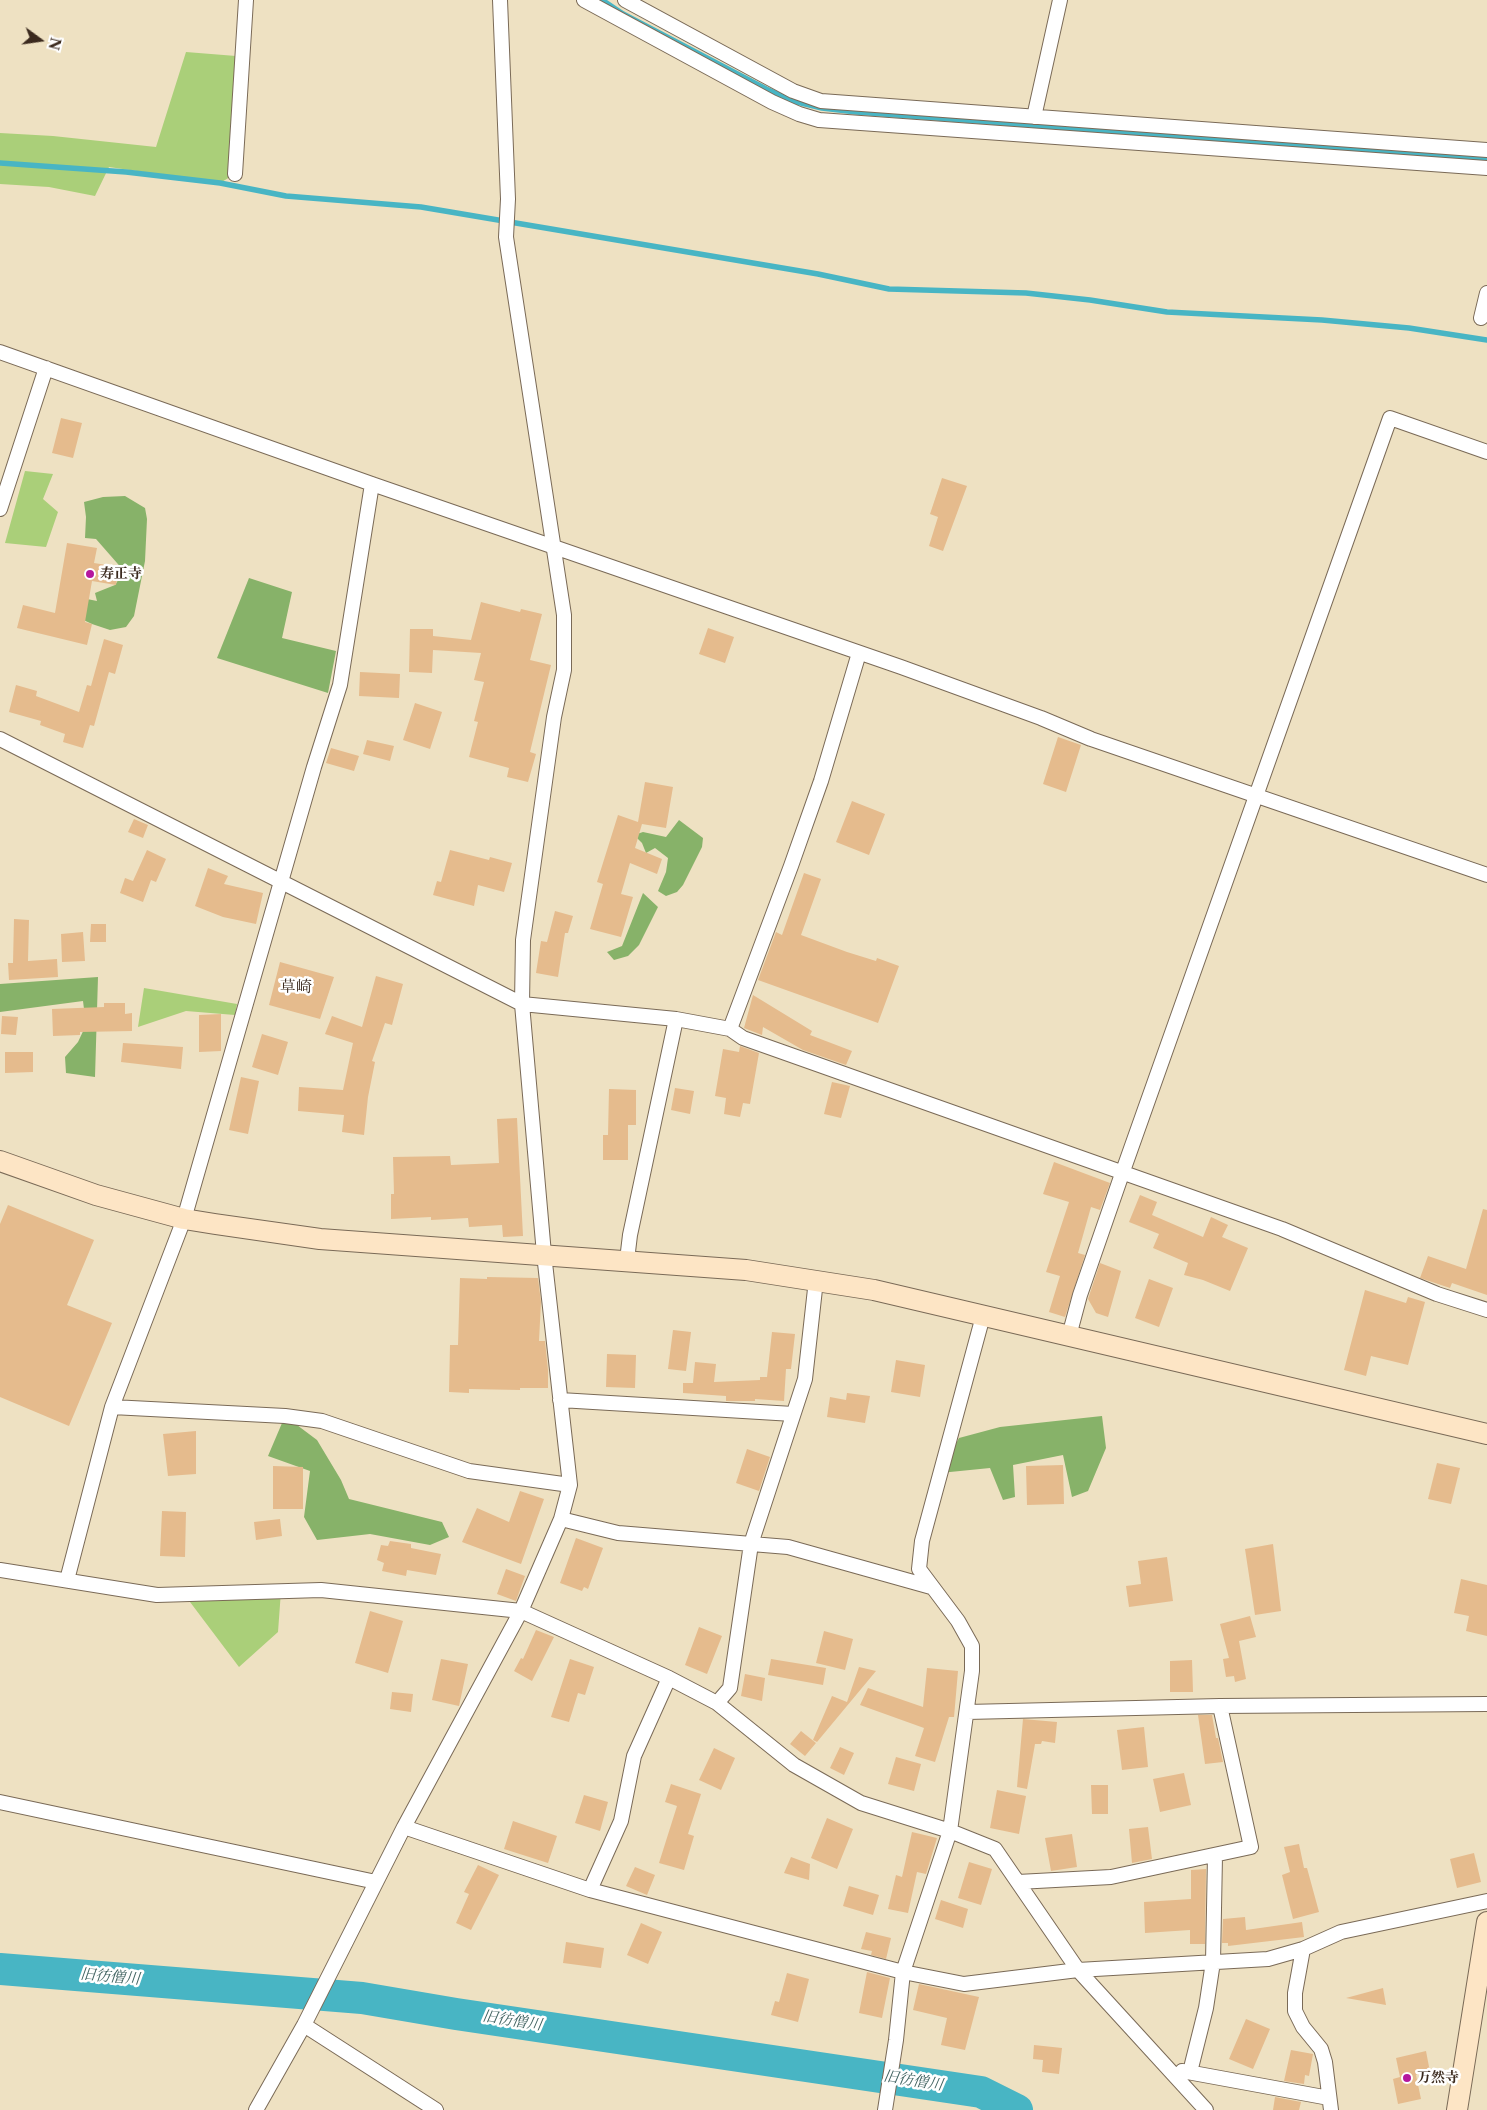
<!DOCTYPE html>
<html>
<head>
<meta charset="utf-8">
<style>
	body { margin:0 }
	#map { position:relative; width:1487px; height:2110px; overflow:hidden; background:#eee1c2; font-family:"Libre Caslon Text",serif }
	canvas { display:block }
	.north { position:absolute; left:15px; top:15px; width:50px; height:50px; -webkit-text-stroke:4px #fff; paint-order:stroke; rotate:104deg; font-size:14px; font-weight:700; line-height:20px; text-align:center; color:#3b2a1e }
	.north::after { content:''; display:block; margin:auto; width:18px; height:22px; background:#3b2a1e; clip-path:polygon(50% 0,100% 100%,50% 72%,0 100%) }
</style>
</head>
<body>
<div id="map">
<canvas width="1487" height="2110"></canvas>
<div class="north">N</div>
</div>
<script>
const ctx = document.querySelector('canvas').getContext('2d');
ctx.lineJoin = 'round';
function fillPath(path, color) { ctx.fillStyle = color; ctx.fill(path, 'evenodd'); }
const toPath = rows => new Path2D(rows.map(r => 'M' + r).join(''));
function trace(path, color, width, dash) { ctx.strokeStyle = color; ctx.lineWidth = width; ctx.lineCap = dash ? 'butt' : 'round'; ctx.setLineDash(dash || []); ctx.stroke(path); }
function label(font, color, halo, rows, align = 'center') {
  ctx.font = font + ' "Libre Caslon Text","Noto Serif JP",serif'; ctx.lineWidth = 5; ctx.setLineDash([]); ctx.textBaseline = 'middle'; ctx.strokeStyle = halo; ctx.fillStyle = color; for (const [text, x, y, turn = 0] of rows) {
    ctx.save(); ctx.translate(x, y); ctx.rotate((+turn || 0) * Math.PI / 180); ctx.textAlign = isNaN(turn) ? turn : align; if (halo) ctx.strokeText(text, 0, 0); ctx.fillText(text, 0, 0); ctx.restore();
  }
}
const green = toPath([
	[186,52,236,56,235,174,220,183,109,167,95,196,49,187,0,184,0,133,53,136,156,147],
	[25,471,53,474,43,499,58,512,46,547,5,543],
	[144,988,237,1004,235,1015,186,1011,138,1027],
	[281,1591,278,1632,239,1667,184,1594]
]);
const forest = toPath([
	[125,496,145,508,147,519,145,561,134,616,126,627,110,630,92,624,75,616,82,598,97,601,95,593,115,585,124,571,96,539,85,538,86,517,84,502,103,497],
	[249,578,292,592,282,638,336,651,328,693,217,658],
	[679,820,703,838,702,847,683,885,677,892,666,896,658,891,666,872,668,858,655,848,646,853,642,843,634,835,643,832,666,837],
	[643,893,658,907,639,945,628,956,614,960,607,952,622,946],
	[98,977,95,1077,66,1073,65,1057,78,1042,86,1025,83,1001,0,1012,0,984],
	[285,1416,317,1440,341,1480,349,1499,442,1522,449,1537,430,1545,370,1534,317,1540,304,1517,310,1471,268,1456],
	[1102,1416,1106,1448,1088,1491,1072,1497,1063,1455,1013,1465,1015,1497,1003,1500,990,1468,940,1473,959,1438,1000,1427]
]);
const stream = toPath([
	[602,0,623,14,766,89,793,101,822,108,856,112,1487,159],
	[0,163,126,172,220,183,286,196,421,207,818,274,889,289,1026,293,1090,300,1167,312,1322,320,1409,328,1487,340]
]);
const river = toPath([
	[0,1969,362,1998,456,2014,981,2092,1017,2110]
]);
const building = toPath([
	[61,418,82,423,73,458,52,453],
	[942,478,967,486,943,551,929,546,938,517,930,514],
	[67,543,97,548,94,563,119,567,116,585,92,581,85,622,92,624,87,645,17,628,23,605,55,613],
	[481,602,520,612,521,609,542,614,530,660,551,665,530,752,536,754,528,782,507,777,509,768,469,757,478,722,474,721,484,682,474,680,481,653,433,650,432,673,409,672,410,629,433,629,433,636,471,640],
	[708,628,734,637,725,663,699,654],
	[104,639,123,645,115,674,109,672,94,726,90,725,83,748,63,742,65,734,40,725,41,721,9,712,16,685,37,691,36,696,79,712,87,685,91,686],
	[360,672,400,674,399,698,359,696],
	[415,703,442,712,430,749,403,740],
	[1058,737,1081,745,1066,792,1043,784],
	[367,740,394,746,390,761,363,754],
	[331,748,359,756,354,771,326,763],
	[645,782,673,787,666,828,642,824,635,848,662,859,657,874,630,863,621,894,633,897,621,937,590,929,603,884,597,882,618,815,638,822],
	[852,801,885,814,869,855,836,842],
	[134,819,148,825,143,838,128,832],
	[147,850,166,859,156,882,151,880,143,902,120,893,125,878,133,881],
	[450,850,489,860,490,857,512,863,504,892,478,885,474,906,433,895,437,881,441,882],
	[208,868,228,876,224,884,263,893,256,924,223,917,195,906],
	[804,873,821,879,801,935,847,952,876,961,877,958,899,966,878,1023,758,980,776,932,782,935],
	[555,911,573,916,568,933,565,933,558,977,536,973,541,941,547,942],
	[14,919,29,920,28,961,57,959,58,977,9,980,8,963,13,963],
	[91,924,106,924,106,942,90,942],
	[83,932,85,961,62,962,61,934],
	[280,962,334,977,320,1019,269,1005],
	[376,976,403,984,392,1025,385,1023,372,1061,375,1062,368,1097,364,1135,342,1132,344,1115,298,1111,299,1087,343,1090,353,1043,325,1034,332,1016,362,1027],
	[753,995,812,1031,810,1035,852,1051,846,1065,803,1050,763,1027,762,1035,744,1028],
	[104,1003,125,1003,125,1014,132,1013,132,1031,80,1032,80,1035,53,1036,52,1009,104,1007],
	[221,1014,221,1051,199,1052,199,1015],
	[2,1016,18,1017,16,1035,1,1034],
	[262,1034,288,1042,278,1075,252,1067],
	[123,1043,183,1047,181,1069,121,1062],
	[740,1046,759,1053,750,1104,743,1103,740,1117,724,1114,726,1098,715,1096,723,1049,739,1052],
	[5,1052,33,1052,33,1072,5,1073],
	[241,1077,259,1081,248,1134,229,1130],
	[832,1082,850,1086,841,1118,824,1114],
	[675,1088,694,1091,690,1114,671,1110],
	[609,1089,636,1090,636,1125,628,1125,628,1160,603,1160,603,1135,608,1135],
	[517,1118,523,1236,503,1237,502,1225,469,1227,468,1218,431,1220,431,1217,391,1219,391,1194,394,1194,393,1157,450,1156,451,1165,499,1163,497,1119],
	[1054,1162,1110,1183,1100,1210,1091,1207,1078,1253,1085,1255,1065,1317,1049,1312,1060,1276,1046,1272,1069,1202,1043,1194],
	[1140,1195,1157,1202,1152,1215,1203,1237,1211,1217,1228,1225,1222,1237,1248,1248,1230,1291,1203,1280,1184,1275,1188,1263,1153,1248,1159,1234,1129,1222],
	[8,1205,94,1240,67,1305,112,1323,69,1426,0,1397,0,1224],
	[1483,1209,1487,1210,1487,1295,1452,1283,1450,1288,1420,1278,1428,1256,1466,1269],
	[1100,1263,1121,1271,1108,1317,1096,1313,1088,1299],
	[487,1277,538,1278,541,1302,539,1341,545,1341,548,1370,548,1388,520,1388,520,1390,469,1389,469,1393,449,1392,450,1345,458,1345,460,1278,487,1279],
	[1149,1279,1173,1288,1159,1327,1135,1318],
	[1365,1290,1406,1303,1408,1297,1425,1302,1408,1365,1371,1356,1366,1376,1344,1370],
	[673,1330,691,1332,686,1371,668,1369],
	[772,1332,795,1334,791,1369,786,1369,784,1401,755,1399,755,1401,726,1401,726,1396,683,1393,683,1383,693,1383,695,1362,716,1364,714,1382,760,1380,760,1377,767,1377],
	[607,1354,636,1355,635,1388,606,1387],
	[896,1360,925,1365,920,1397,891,1392],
	[847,1393,870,1396,865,1423,827,1417,830,1397,846,1400],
	[196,1431,196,1474,168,1476,163,1434],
	[747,1449,770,1457,759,1491,736,1483],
	[1437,1463,1460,1468,1451,1504,1428,1499],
	[1063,1465,1064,1504,1027,1505,1026,1466],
	[273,1466,303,1467,303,1509,273,1509],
	[520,1491,544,1499,521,1564,462,1542,477,1508,509,1522],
	[162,1511,186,1512,185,1557,160,1556],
	[280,1519,282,1536,256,1540,254,1522],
	[576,1538,603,1548,588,1589,584,1587,582,1591,560,1583],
	[390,1541,411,1544,411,1548,441,1554,436,1575,407,1570,406,1576,382,1571,384,1563,377,1560,381,1545,388,1546],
	[1273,1544,1281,1611,1255,1615,1245,1549],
	[1167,1557,1173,1601,1129,1607,1126,1586,1141,1584,1138,1561],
	[506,1569,525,1576,516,1601,497,1594],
	[1461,1579,1487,1585,1487,1636,1466,1631,1469,1616,1454,1613],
	[370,1611,403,1621,388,1673,355,1663],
	[1250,1616,1256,1637,1239,1641,1246,1679,1235,1682,1234,1676,1226,1677,1223,1659,1229,1658,1220,1624],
	[699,1627,722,1636,707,1674,685,1665],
	[536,1630,554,1637,532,1681,514,1671,521,1658,523,1659],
	[824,1631,853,1639,845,1670,816,1663],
	[441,1659,468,1664,459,1706,432,1700],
	[570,1659,594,1667,585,1695,578,1693,569,1722,551,1717],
	[771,1659,826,1668,823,1685,768,1675],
	[1192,1660,1193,1692,1170,1692,1170,1661],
	[859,1667,876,1671,817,1742,813,1740,832,1696,847,1702],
	[927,1668,958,1671,954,1717,949,1717,935,1762,915,1756,924,1728,860,1705,868,1688,923,1707],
	[745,1674,765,1678,762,1701,741,1696],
	[392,1692,413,1694,411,1712,390,1709],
	[1198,1715,1212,1715,1216,1738,1218,1738,1223,1762,1205,1764],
	[1023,1719,1057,1722,1055,1743,1042,1741,1041,1744,1035,1744,1027,1789,1017,1787],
	[1144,1727,1148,1767,1122,1770,1117,1730],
	[801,1731,816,1743,805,1756,790,1744],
	[840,1747,854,1753,844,1775,830,1768],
	[714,1748,735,1758,721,1790,699,1780],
	[896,1757,921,1764,914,1791,888,1784],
	[1184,1773,1191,1805,1160,1812,1153,1779],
	[671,1784,701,1794,688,1834,694,1836,684,1870,659,1863,677,1806,665,1802],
	[1091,1785,1108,1785,1108,1814,1092,1814],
	[997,1790,1026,1796,1019,1834,990,1828],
	[584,1795,608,1802,600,1831,575,1823],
	[827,1818,853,1829,837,1869,811,1858],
	[513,1821,557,1836,548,1863,504,1849],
	[1148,1827,1152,1859,1132,1863,1129,1829],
	[912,1832,937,1838,926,1874,917,1872,908,1913,888,1909,896,1875,902,1877],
	[1072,1834,1077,1867,1051,1871,1045,1838],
	[1299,1844,1304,1868,1307,1868,1319,1912,1293,1919,1282,1875,1290,1872,1284,1847],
	[1474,1853,1481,1882,1457,1888,1450,1859],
	[791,1857,810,1864,809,1880,784,1873],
	[969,1862,992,1869,981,1905,958,1898],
	[478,1865,499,1875,471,1930,456,1923,469,1894,464,1892],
	[635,1867,655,1875,647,1895,626,1886],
	[1206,1869,1205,1944,1190,1944,1190,1930,1145,1933,1144,1902,1191,1899,1191,1870],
	[849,1886,879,1895,873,1915,843,1906],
	[941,1900,968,1909,963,1928,935,1919],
	[1245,1917,1246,1930,1302,1922,1304,1937,1228,1946,1228,1943,1222,1943,1223,1919],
	[641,1923,662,1932,648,1964,627,1955],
	[866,1932,891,1938,886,1959,871,1955,872,1951,861,1949],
	[566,1942,604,1948,601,1968,563,1963],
	[867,1972,890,1978,882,2018,859,2013],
	[787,1973,809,1979,798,2022,771,2015,775,2001,779,2002],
	[919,1984,979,1997,965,2050,941,2045,947,2018,913,2010],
	[1383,1988,1386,2005,1346,1998],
	[1246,2019,1270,2029,1253,2069,1229,2059],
	[1034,2045,1062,2048,1059,2074,1042,2072,1043,2060,1033,2059],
	[1291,2050,1313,2054,1309,2076,1305,2075,1304,2084,1284,2081],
	[1426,2051,1430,2072,1416,2075,1421,2099,1398,2104,1393,2079,1400,2077,1396,2058],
	[1275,2097,1301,2102,1299,2110,1273,2110]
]);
const street = toPath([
	[584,0,772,102,799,114,819,120,1487,168],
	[625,0,793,91,821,101,1487,150],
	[1034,117,1060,0],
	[235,174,246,0],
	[1481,318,1487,293],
	[0,352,372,484,901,667,1041,718,1091,739,1487,875],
	[0,509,46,368],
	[0,739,522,1004,676,1019,730,1029,743,1038,1282,1229,1437,1294,1487,1310],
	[730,1029,791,866,821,781,859,653],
	[627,1260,630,1235,676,1019],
	[1069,1336,1080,1295,1123,1171,1390,418,1487,452],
	[560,1400,793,1414],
	[112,1407,285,1416,322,1421,469,1471,570,1485],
	[561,1519,618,1533,788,1547,931,1587],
	[0,1570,157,1595,321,1590,521,1611,669,1678,717,1703,794,1765,861,1803,950,1831,995,1849,1078,1970,1206,2110],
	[67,1580,112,1407,184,1219,314,767,340,685,372,484],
	[717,1703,730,1688,751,1544,805,1379,816,1280],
	[967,1712,1220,1706,1487,1704],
	[0,1802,376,1882],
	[404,1827,590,1890,903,1972,964,1984,1078,1970,1268,1959,1303,1949,1341,1932,1487,1901],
	[1018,1882,1111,1877,1251,1847,1220,1706],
	[590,1890,621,1821,634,1756,669,1678],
	[1303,1949,1295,1993,1295,2011,1303,2027,1321,2049,1325,2062,1331,2110],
	[304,2025,436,2110],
	[1182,2071,1329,2098],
	[1190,2072,1206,2008,1213,1962,1215,1856],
	[256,2110,304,2025,404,1827,521,1611,561,1519,570,1485,544,1254,522,1004,523,940,554,717,564,670,564,615,506,237,508,199,500,0],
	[885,2110,896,2040,903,1972,950,1831,972,1671,972,1646,958,1621,919,1569,922,1541,983,1316]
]);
const secondary = toPath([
	[0,1161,96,1195,184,1219,215,1224,320,1239,746,1270,874,1290,1487,1434],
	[1457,2110,1487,1922]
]);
const markers = [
	[90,574,5,"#b5179e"],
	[1407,2078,5,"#b5179e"]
];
const poiNames = [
	["寿正寺",100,574],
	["万然寺",1417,2078]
];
const waterNames = [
	["旧彷僧川",110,1977,5],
	["旧彷僧川",512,2021,9],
	["旧彷僧川",913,2081,9]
];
const quarterNames = [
	["草崎",296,987]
];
fillPath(green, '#aacf79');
fillPath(forest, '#87b269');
trace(stream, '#48b5c4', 5.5);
trace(river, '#48b5c4', 32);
fillPath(building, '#e5bb8d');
trace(street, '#7a6a57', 16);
trace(secondary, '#7a6a57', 22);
trace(street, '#fff', 14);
trace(secondary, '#fde5c5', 20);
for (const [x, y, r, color] of markers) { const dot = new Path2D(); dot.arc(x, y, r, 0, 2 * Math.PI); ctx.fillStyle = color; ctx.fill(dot); trace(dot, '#fff', 2); }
label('bold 14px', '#3b2a1e', '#fff', poiNames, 'left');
label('italic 15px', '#406260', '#fff', waterNames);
label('16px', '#3b2a1e', '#fff', quarterNames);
</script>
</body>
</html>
